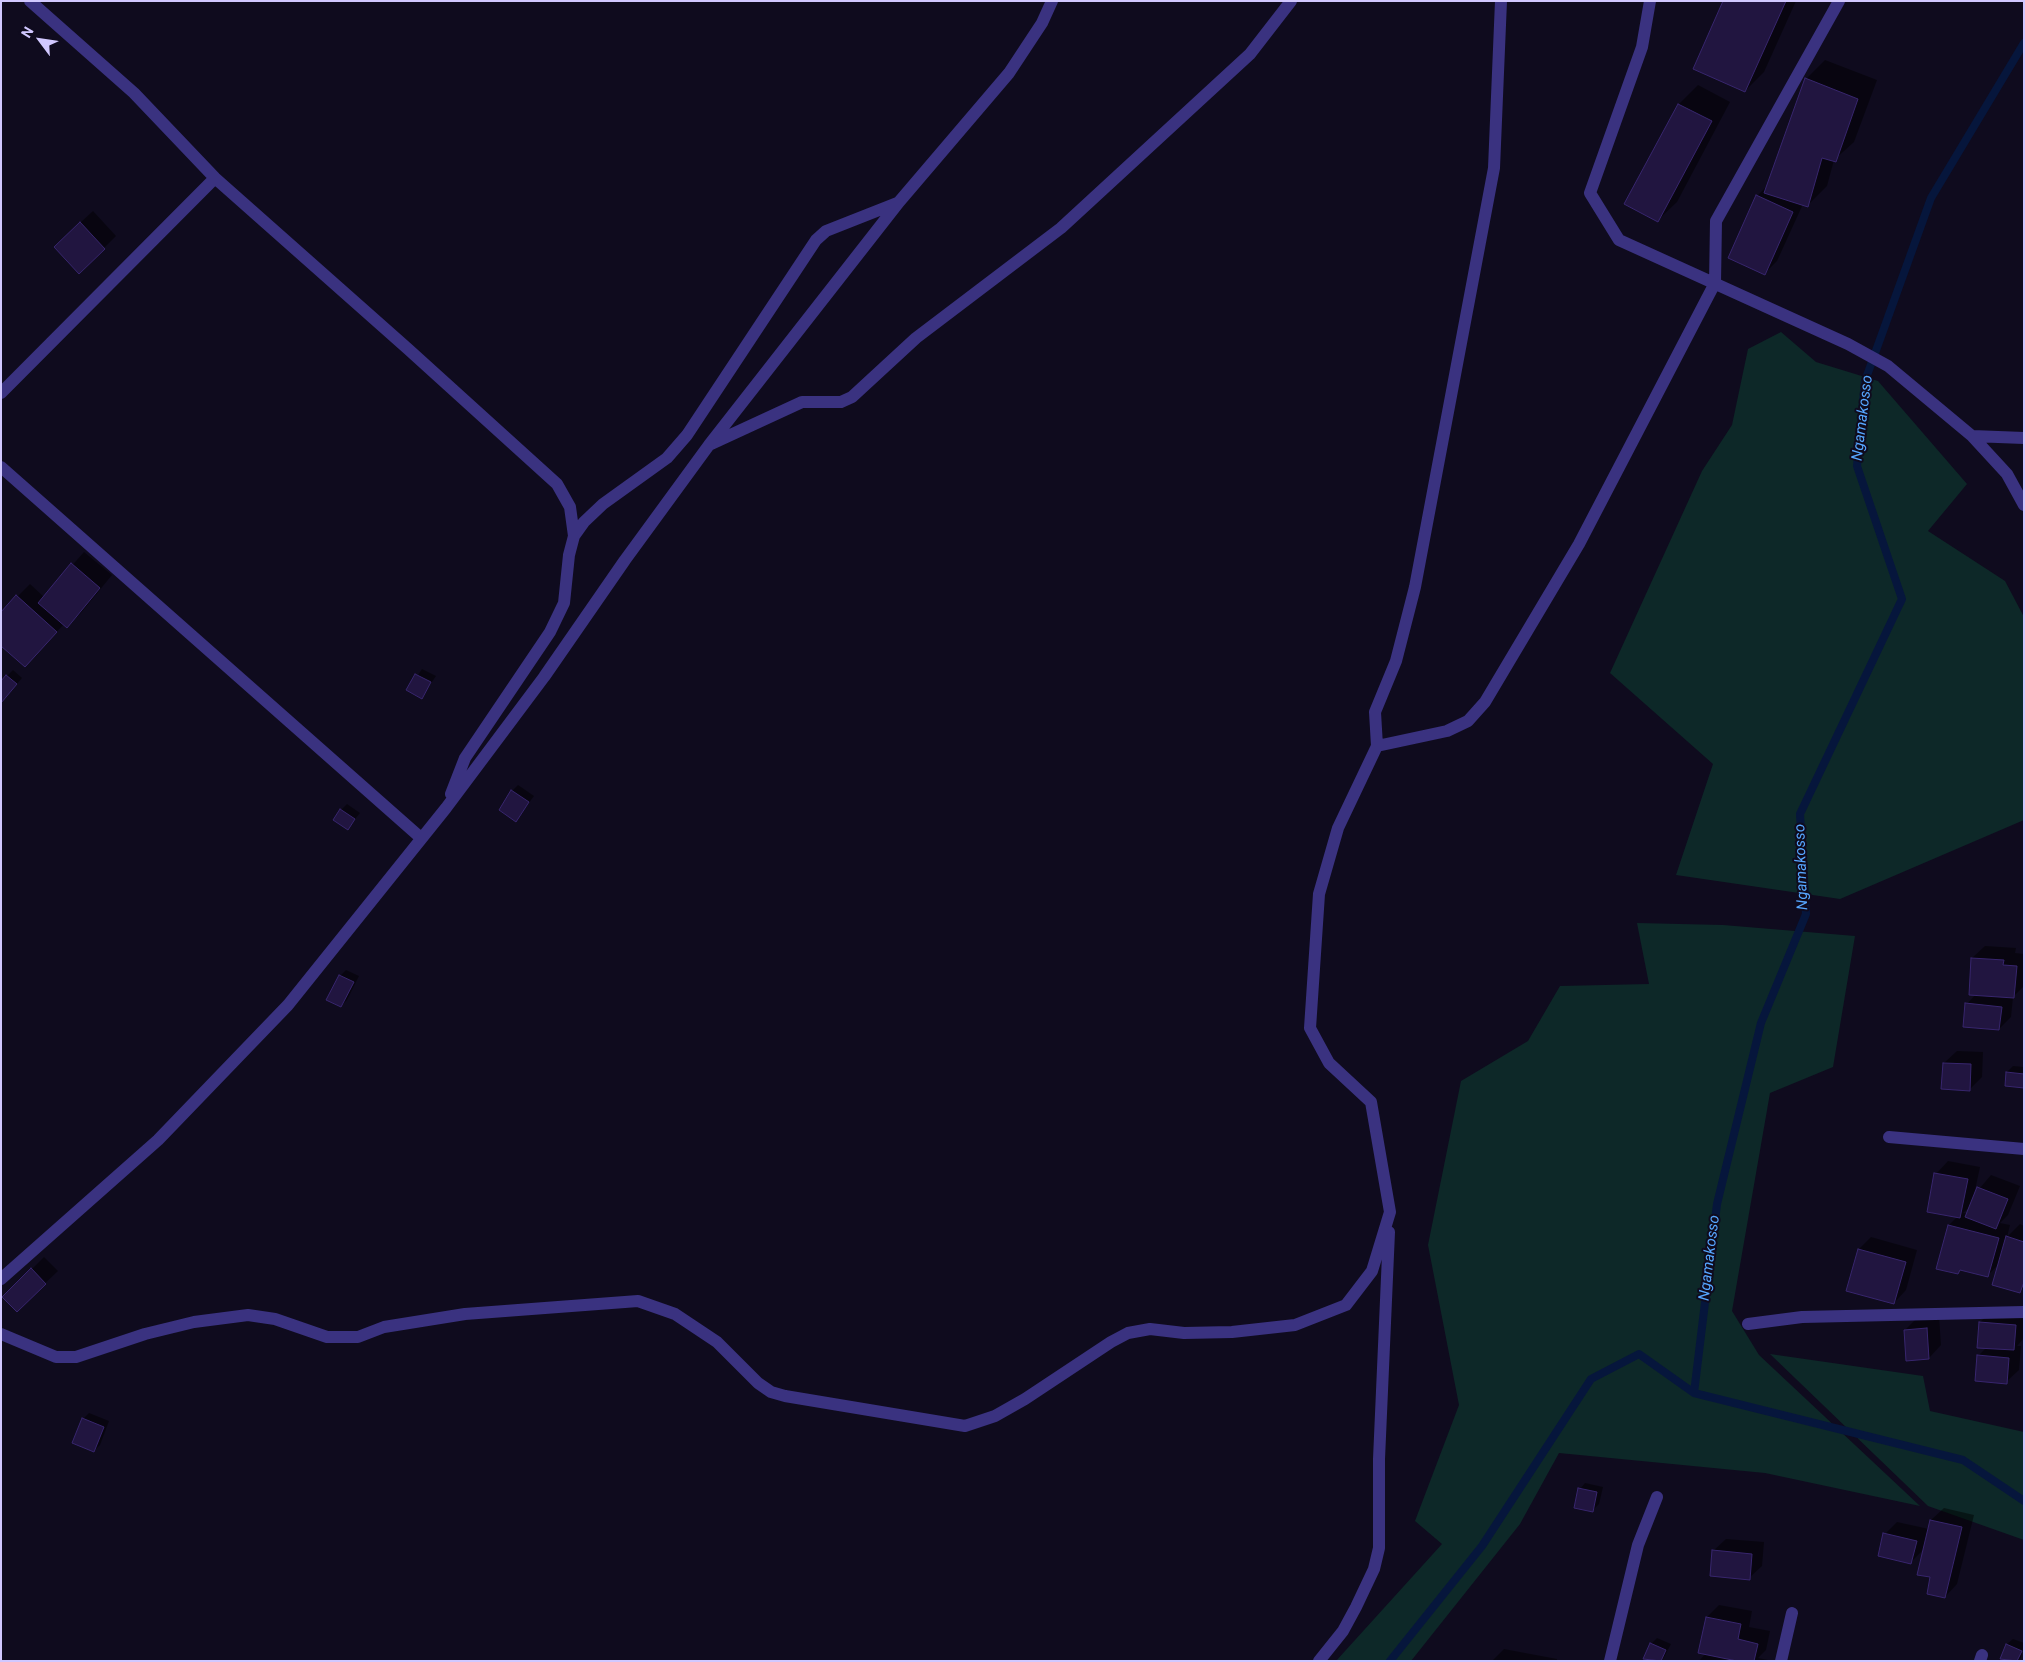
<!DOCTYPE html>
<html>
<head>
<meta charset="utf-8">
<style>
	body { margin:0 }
	#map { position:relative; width:2025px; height:1662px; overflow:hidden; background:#0f0b1e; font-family:Roboto,sans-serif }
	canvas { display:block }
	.frame { position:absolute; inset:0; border:2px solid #d1c8ff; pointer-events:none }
	.north { position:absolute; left:15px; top:15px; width:50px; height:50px; -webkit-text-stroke:4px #0f0b1e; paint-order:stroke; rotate:301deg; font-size:14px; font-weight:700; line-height:20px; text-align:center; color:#d1c8ff }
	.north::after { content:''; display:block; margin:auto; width:18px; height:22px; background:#d1c8ff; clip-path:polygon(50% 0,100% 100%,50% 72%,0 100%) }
</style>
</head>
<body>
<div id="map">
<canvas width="2025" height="1662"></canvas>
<div class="frame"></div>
<div class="north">N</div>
</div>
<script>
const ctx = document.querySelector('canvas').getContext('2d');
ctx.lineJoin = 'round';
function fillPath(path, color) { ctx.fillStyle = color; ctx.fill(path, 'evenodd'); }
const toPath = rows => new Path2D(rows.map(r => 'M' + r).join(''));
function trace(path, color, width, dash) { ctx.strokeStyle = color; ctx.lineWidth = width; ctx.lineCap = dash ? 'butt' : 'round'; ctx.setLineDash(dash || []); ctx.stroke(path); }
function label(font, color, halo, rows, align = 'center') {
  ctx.font = font + ' Roboto,sans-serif'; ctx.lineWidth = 4; ctx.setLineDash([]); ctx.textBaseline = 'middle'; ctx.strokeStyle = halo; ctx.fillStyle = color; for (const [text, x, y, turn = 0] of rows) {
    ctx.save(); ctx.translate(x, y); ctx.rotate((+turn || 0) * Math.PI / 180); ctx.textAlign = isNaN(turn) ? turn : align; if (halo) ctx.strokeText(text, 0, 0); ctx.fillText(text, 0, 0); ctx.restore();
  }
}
const green = toPath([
	[1781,332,1816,362,1878,381,1967,484,1928,531,2005,581,2024,617,2024,820,1840,899,1676,875,1713,764,1610,673,1702,471,1732,425,1748,349],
	[1637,923,1723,925,1855,936,1833,1067,1770,1093,1732,1311,1759,1355,1920,1506,1765,1473,1559,1453,1520,1524,1411,1661,1336,1661,1442,1544,1415,1521,1459,1405,1428,1245,1461,1081,1528,1041,1560,986,1649,984],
	[1770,1354,1923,1376,1930,1411,2024,1432,2024,1540,1928,1506]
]);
const shadow = toPath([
	[1725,1,1796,1,1764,72,1745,91],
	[1825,60,1877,80,1854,142,1834,160,1827,186,1808,205,1803,204,1777,261,1765,273,1757,196,1769,184,1806,79],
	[1698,85,1730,102,1677,202,1658,220,1626,204,1679,104],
	[93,211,116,236,104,248,68,234],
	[84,552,112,575,80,614,67,626,64,624,25,666,1,613,30,584,44,597],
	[422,669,436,676,421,698,408,690],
	[13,670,22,678,4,699,7,676],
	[518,785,534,796,516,820,512,791],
	[347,804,360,813,347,829,341,810],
	[1985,946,2016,948,2015,953,2024,954,2024,986,2013,997,2011,1017,1999,1029,1967,1004,1976,994,1972,958],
	[346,970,359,976,347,1000,341,1006,340,976],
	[1957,1051,1983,1052,1982,1077,1969,1090,1944,1063],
	[2013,1066,2024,1067,2024,1087,2006,1085,2007,1072],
	[1948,1161,1980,1167,1974,1195,1991,1175,2020,1186,2008,1215,2000,1223,2010,1225,2007,1237,2020,1224,2024,1226,2024,1288,2020,1292,1999,1264,1987,1276,1962,1269,1958,1273,1938,1268,1949,1225,1958,1216,1936,1174],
	[1972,1205,1968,1214,1963,1213],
	[1871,1237,1917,1250,1906,1290,1894,1303,1859,1249],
	[44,1257,58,1271,17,1310,4,1297],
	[1993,1310,2024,1312,2024,1338,2017,1346,2021,1346,2019,1370,2006,1382,1978,1356,1987,1347,1980,1322],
	[1939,1316,1941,1345,1929,1358,1905,1330,1917,1318],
	[89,1413,109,1421,100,1445,94,1451,83,1419],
	[1585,1483,1603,1487,1599,1504,1593,1510,1580,1489],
	[1944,1508,1974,1515,1957,1584,1945,1597,1932,1577,1924,1549,1911,1562,1885,1534,1897,1522,1929,1529,1931,1520],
	[1726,1539,1764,1542,1762,1566,1749,1578,1713,1551],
	[1719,1605,1752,1611,1749,1627,1770,1631,1766,1650,1758,1658,1773,1661,1699,1661,1706,1653,1700,1652,1707,1617],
	[1657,1638,1671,1644,1662,1661,1645,1658,1651,1644],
	[2013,1639,2024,1643,2021,1658,2018,1661,2001,1658,2007,1644],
	[1504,1649,1557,1659,1557,1661,1492,1661]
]);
const stream = toPath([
	[2024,43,1931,198,1865,381,1857,466,1902,599,1800,814,1806,914,1761,1023,1717,1204,1694,1393,1963,1460,2024,1501],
	[1390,1661,1482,1546,1591,1379,1639,1354,1694,1393]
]);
const building = toPath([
	[1723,1,1786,1,1745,92,1693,69,1723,1],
	[1805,78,1858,99,1836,162,1822,158,1808,207,1764,193,1805,78],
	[1678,104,1712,121,1658,222,1624,204,1678,104],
	[1756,195,1793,212,1765,275,1728,258,1756,195],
	[80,222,105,249,79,274,54,247,80,222],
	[71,563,100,588,67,628,38,603,71,563],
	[16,595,57,632,25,667,1,646,1,612,16,595],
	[415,674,431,682,422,699,406,690,415,674],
	[6,675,17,684,1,703,1,681,6,675],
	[511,790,529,802,516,822,499,810,511,790],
	[340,809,355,819,348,830,333,820,340,809],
	[1971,958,2004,960,2003,965,2017,966,2014,998,1969,995,1971,958],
	[339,975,354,982,341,1007,326,1000,339,975],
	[1965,1003,2002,1007,1999,1030,1963,1027,1965,1003],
	[1943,1063,1971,1064,1970,1091,1941,1089,1943,1063],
	[2006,1072,2024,1074,2024,1088,2005,1086,2006,1072],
	[1934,1173,1968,1179,1960,1218,1927,1212,1934,1173],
	[1977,1187,2008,1199,1996,1229,1965,1217,1977,1187],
	[1948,1225,1999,1238,1988,1277,1960,1270,1958,1274,1936,1269,1948,1225],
	[2006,1236,2024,1242,2024,1282,2020,1293,1992,1285,2006,1236],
	[1858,1249,1906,1262,1894,1304,1846,1291,1858,1249],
	[31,1268,46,1284,17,1312,2,1297,31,1268],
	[1979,1322,2016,1325,2014,1350,1977,1348,1979,1322],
	[1927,1328,1929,1359,1906,1361,1904,1330,1927,1328],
	[1977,1355,2009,1358,2007,1384,1975,1381,1977,1355],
	[82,1418,104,1427,94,1452,72,1443,82,1418],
	[1578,1488,1597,1492,1593,1512,1574,1508,1578,1488],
	[1930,1520,1962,1527,1945,1598,1927,1594,1930,1577,1917,1575,1930,1520],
	[1883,1533,1917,1541,1911,1564,1878,1556,1883,1533],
	[1712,1550,1752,1554,1750,1580,1710,1576,1712,1550],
	[1706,1617,1741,1624,1738,1639,1758,1644,1754,1661,1737,1661,1698,1653,1706,1617],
	[1650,1643,1666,1650,1661,1661,1643,1659,1650,1643],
	[2006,1644,2022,1651,2017,1661,2000,1659,2006,1644]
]);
const minor = toPath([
	[30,1,134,93,215,178,408,349,557,484,570,507,574,536],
	[1650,1,1642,47,1590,193,1619,240,1848,344,1888,366,1972,436,2007,474,2024,505],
	[1,393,215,178],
	[1972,436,2024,438],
	[711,444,802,402,841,402,852,397,916,338,1061,228,1250,54,1291,1],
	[1,467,421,838],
	[1377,746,1447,731,1468,721,1485,702,1579,544,1715,283,1716,221,1839,1],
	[451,794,465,758,550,632,564,603,569,555,574,536,584,522,603,504,667,458,687,435,816,240,826,231,897,203],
	[1889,1137,2024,1149],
	[1,1279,158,1140,288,1005,446,808,544,677,625,560,709,445,899,202,1009,73,1042,23,1052,1],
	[1748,1324,1802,1317,2024,1312],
	[1,1334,56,1357,76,1357,145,1334,194,1322,248,1315,275,1319,327,1337,358,1337,384,1327,465,1314,638,1301,675,1314,717,1342,758,1383,771,1392,785,1396,965,1426,995,1416,1025,1399,1111,1342,1128,1333,1150,1329,1184,1333,1232,1332,1295,1325,1346,1305,1372,1271,1390,1212,1371,1102,1329,1063,1310,1028,1319,894,1338,828,1377,746,1375,712,1396,661,1415,587,1494,168,1501,1],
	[1319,1661,1343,1631,1356,1607,1374,1569,1379,1548,1379,1459,1389,1232],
	[1610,1661,1638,1545,1657,1497],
	[1781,1661,1792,1613],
	[1980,1661,1982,1655]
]);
const waterNames = [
	["Ngamakosso",1863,418,-83],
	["Ngamakosso",1802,867,-92],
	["Ngamakosso",1710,1258,-83]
];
fillPath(green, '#0d2828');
fillPath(shadow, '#0007');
trace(stream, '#06163c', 8);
fillPath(building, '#211540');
trace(building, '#38266e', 1);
trace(minor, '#3a3280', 12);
label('italic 15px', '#56a6ff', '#0f0b1e', waterNames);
</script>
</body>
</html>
